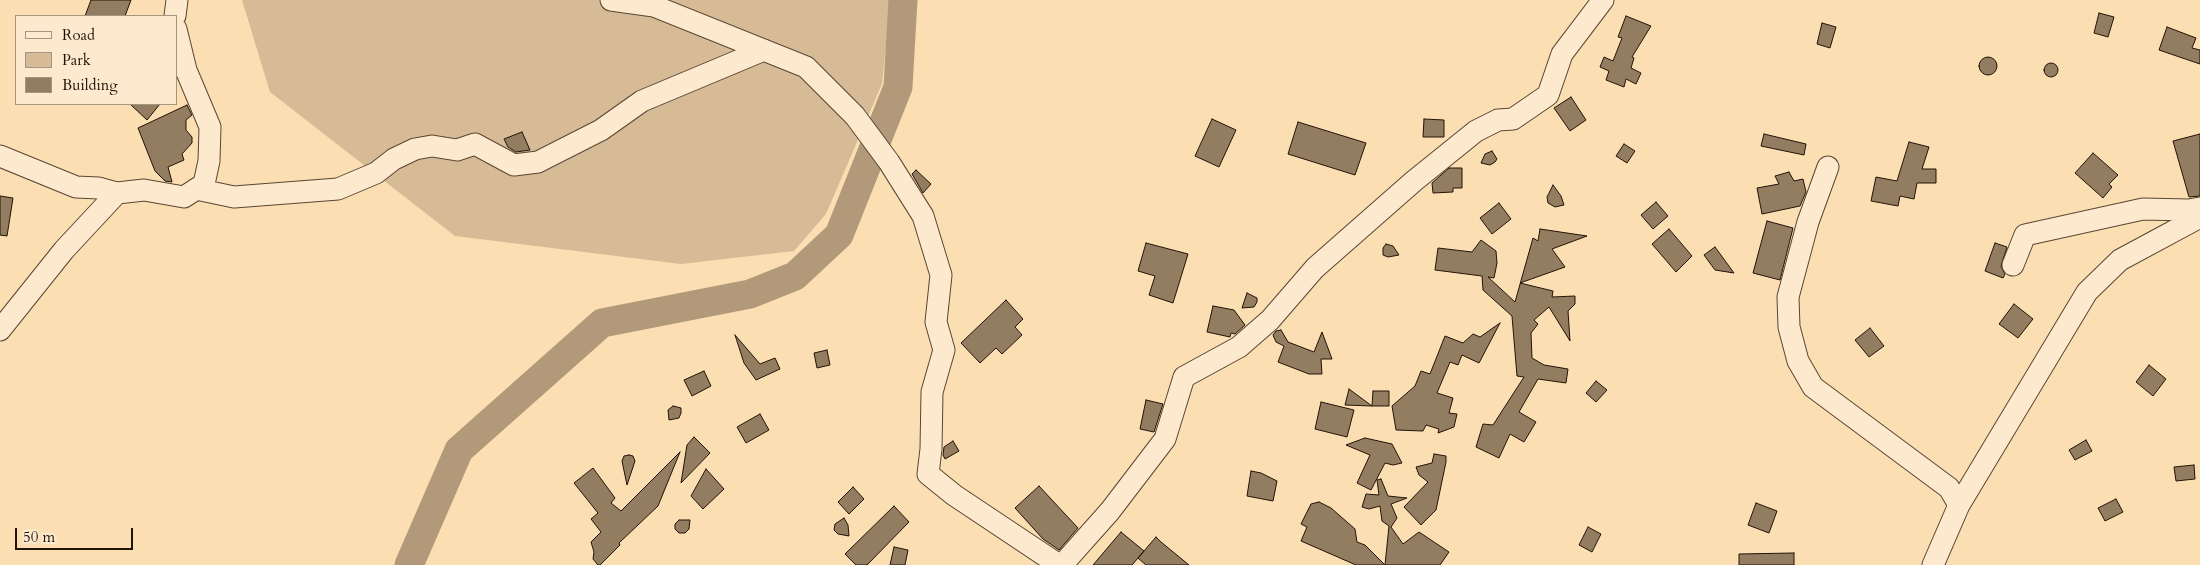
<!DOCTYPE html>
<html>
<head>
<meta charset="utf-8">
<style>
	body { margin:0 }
	#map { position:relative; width:2200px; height:565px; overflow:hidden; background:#fcdeb3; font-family:Cardo,serif }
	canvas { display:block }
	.legend { position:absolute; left:15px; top:15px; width:162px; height:90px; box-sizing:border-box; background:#fdeace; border:1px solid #a5947f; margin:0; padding:6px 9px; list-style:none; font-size:15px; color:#221308 }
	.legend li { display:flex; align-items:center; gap:10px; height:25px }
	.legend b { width:25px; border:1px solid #a5947f }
	.scale { position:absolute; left:15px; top:528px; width:118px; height:22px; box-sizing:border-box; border:2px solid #221308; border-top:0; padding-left:6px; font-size:15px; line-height:18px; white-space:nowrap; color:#221308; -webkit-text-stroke:4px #fdeace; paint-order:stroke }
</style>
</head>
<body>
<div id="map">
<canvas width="2200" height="565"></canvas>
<ul class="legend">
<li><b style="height:6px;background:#fdeace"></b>Road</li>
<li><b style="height:14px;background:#d7bb96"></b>Park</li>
<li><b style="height:14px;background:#937d61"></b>Building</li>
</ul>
<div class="scale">50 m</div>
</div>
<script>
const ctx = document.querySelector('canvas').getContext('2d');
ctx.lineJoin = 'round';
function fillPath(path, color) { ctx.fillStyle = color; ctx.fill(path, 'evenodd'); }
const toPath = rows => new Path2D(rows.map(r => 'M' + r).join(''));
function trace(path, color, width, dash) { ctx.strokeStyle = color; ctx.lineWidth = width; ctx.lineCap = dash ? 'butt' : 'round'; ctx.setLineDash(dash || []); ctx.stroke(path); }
const green = toPath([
	[242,0,891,0,882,84,826,214,794,251,681,264,455,236,270,92]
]);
const river = toPath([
	[409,565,459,450,602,323,750,294,795,276,839,235,898,87,903,0]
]);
const building = toPath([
	[91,0,131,0,125,16,85,16,91,0],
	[2099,13,2114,17,2108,37,2094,33,2099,13],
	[1626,16,1651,26,1632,57,1634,58,1631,68,1641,73,1636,84,1626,79,1624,87,1606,80,1609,71,1600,67,1604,57,1613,61,1622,38,1618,37,1626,16],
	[1822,23,1836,27,1830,48,1817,44,1822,23],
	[2167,27,2196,38,2192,48,2200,50,2200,64,2159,50,2167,27],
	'1979 66a9 9 0 1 1 18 0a9 9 0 1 1-18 0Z',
	'2044 70a7 7 0 1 1 14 0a7 7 0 1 1-14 0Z',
	[1571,97,1586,120,1570,131,1554,108,1571,97],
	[130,104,160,104,147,120,130,104],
	[187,105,192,115,186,120,186,130,192,137,192,143,182,154,184,160,168,167,172,182,165,181,155,171,138,128,187,105],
	[1212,119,1236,130,1219,167,1195,156,1212,119],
	[1424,119,1444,120,1444,137,1423,137,1424,119],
	[1298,122,1366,143,1355,175,1288,154,1298,122],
	[522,132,530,150,516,152,508,147,504,139,522,132],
	[1764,134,1806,144,1804,155,1761,146,1764,134],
	[2200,134,2200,196,2189,197,2173,141,2200,134],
	[1909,142,1929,147,1922,169,1936,169,1936,183,1917,183,1914,199,1900,196,1898,206,1871,201,1876,177,1897,181,1909,142],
	[1624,144,1635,151,1627,163,1616,156,1624,144],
	[1492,151,1497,159,1495,162,1490,165,1481,163,1485,154,1492,151],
	[2093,153,2118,175,2109,184,2112,187,2103,198,2075,173,2093,153],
	[1449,168,1462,168,1462,188,1453,188,1453,192,1433,193,1432,183,1449,168],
	[916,170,931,184,923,193,912,174,916,170],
	[1789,172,1794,181,1803,179,1806,192,1800,206,1762,214,1757,188,1779,184,1775,176,1789,172],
	[1553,185,1561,196,1564,205,1555,207,1548,203,1547,197,1553,185],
	[0,196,13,198,7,236,0,235,0,196],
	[1656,202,1668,216,1653,229,1641,215,1656,202],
	[1499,203,1511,219,1492,234,1480,218,1499,203],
	[1767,221,1793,228,1780,280,1753,273,1767,221],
	[1540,229,1587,236,1552,249,1565,267,1520,283,1553,291,1552,297,1575,296,1575,304,1568,311,1570,341,1549,307,1534,320,1538,324,1531,333,1532,358,1544,365,1568,369,1566,383,1538,379,1519,412,1536,422,1524,442,1510,434,1499,458,1476,447,1483,424,1493,425,1524,377,1517,376,1512,316,1483,290,1482,276,1435,270,1438,248,1472,252,1481,240,1496,251,1497,263,1494,278,1488,277,1515,302,1533,238,1538,241,1540,229],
	[1669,229,1692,256,1676,272,1652,244,1669,229],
	[1146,243,1188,254,1173,303,1149,295,1155,276,1138,271,1146,243],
	[1995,243,2007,247,2001,266,2005,274,2003,278,1985,271,1995,243],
	[1386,244,1393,246,1399,255,1388,257,1383,255,1383,248,1386,244],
	[1715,247,1734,273,1715,270,1704,255,1715,247],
	[1247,293,1257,298,1257,302,1254,307,1242,308,1247,293],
	[1006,300,1023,319,1015,327,1022,335,1002,354,996,348,980,363,961,343,1006,300],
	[2014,304,2033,319,2018,338,1999,324,2014,304],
	[1213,306,1234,310,1245,325,1235,334,1231,333,1230,337,1207,332,1213,306],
	[1500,323,1479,363,1462,355,1458,365,1450,362,1437,393,1453,398,1449,413,1457,414,1454,427,1438,433,1439,429,1426,425,1423,431,1396,430,1392,406,1415,386,1421,371,1430,374,1445,336,1463,343,1473,334,1480,337,1500,323],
	[1870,328,1884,346,1869,357,1855,340,1870,328],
	[1281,330,1288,342,1314,352,1322,332,1332,359,1321,359,1322,374,1309,374,1278,362,1284,346,1276,342,1273,335,1276,331,1281,330],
	[735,335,760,364,775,358,780,369,756,380,744,363,735,335],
	[827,350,830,365,817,368,814,353,827,350],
	[2149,365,2166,379,2153,396,2136,382,2149,365],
	[704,371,711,386,692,396,684,380,704,371],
	[1596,381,1607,390,1596,402,1586,393,1596,381],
	[1349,389,1372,406,1345,405,1349,389],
	[1373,391,1389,391,1389,406,1372,406,1373,391],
	[1146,400,1163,404,1154,432,1140,429,1146,400],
	[1321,402,1354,410,1347,437,1315,429,1321,402],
	[673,406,681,408,681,413,679,418,669,420,668,410,673,406],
	[760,414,769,430,746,443,737,427,760,414],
	[694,437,710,453,681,483,687,445,694,437],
	[1365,438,1392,444,1402,463,1393,465,1385,463,1371,490,1357,483,1370,455,1346,445,1365,438],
	[2086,440,2092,451,2075,460,2069,450,2086,440],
	[953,441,959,451,945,459,943,455,944,447,953,441],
	[680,452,658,506,619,543,620,545,600,565,598,565,593,559,594,552,591,542,601,532,591,519,598,513,574,483,593,468,615,498,611,503,621,511,680,452],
	[1434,454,1446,456,1446,462,1436,510,1421,525,1404,507,1428,482,1419,475,1416,467,1432,463,1434,454],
	[629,455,633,456,635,461,627,485,622,461,624,456,629,455],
	[2194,465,2195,479,2176,481,2174,467,2194,465],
	[706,469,724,489,703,509,691,496,706,469],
	[1251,471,1261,473,1277,481,1273,501,1247,496,1251,471],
	[1381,479,1388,496,1407,498,1391,504,1397,518,1391,527,1403,544,1419,532,1449,552,1440,565,1385,565,1389,526,1382,521,1380,506,1369,509,1362,507,1366,494,1379,495,1377,480,1381,479],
	[1039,486,1078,528,1059,550,1043,539,1015,508,1039,486],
	[853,487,864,499,849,514,838,502,853,487],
	[2116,499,2123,512,2105,521,2098,508,2116,499],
	[1319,502,1331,508,1355,529,1357,542,1365,545,1385,565,1356,565,1301,541,1307,527,1301,524,1311,504,1319,502],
	[1756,503,1777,511,1769,533,1748,525,1756,503],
	[894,506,909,522,867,565,856,565,845,554,894,506],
	[844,518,848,525,849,536,838,534,834,530,835,524,844,518],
	[679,520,690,520,689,529,685,533,679,533,675,529,675,524,679,520],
	[1588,527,1601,534,1592,552,1579,545,1588,527],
	[1121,532,1144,551,1132,565,1093,565,1121,532],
	[1156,537,1161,542,1189,565,1146,565,1138,558,1156,537],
	[894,547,908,550,905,565,890,565,894,547],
	[1794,553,1794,565,1739,565,1739,554,1794,553]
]);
const minor = toPath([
	[611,0,654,6,806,67,855,116,889,162,923,216,941,275,936,322,944,350,932,392,931,449,928,474,954,495,1059,565],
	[175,16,177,0],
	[0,156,76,187,99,188,117,193],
	[1828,167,1808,222,1788,297,1789,327,1798,361,1813,387,1949,488,1959,505],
	[196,189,234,197,338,189,376,173,394,159,415,149,432,146,457,150,475,144,514,165,538,162,601,130,642,101,764,50],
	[2013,265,2025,235,2143,209,2189,210,2200,208],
	[0,330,64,250,117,193,144,190,184,197,204,184,209,161,210,127,186,70,176,29],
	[1062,565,1110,511,1165,439,1184,377,1239,347,1270,320,1315,268,1414,181,1476,131,1498,120,1513,119,1548,95,1562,54,1603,0],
	[1933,565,1959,505,2087,292,2120,260,2200,217]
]);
fillPath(green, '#d7bb96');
trace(river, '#b29979', 29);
fillPath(building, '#937d61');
trace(building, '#221308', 1);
trace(minor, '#584633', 23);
trace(minor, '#fdeace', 21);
</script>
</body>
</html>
